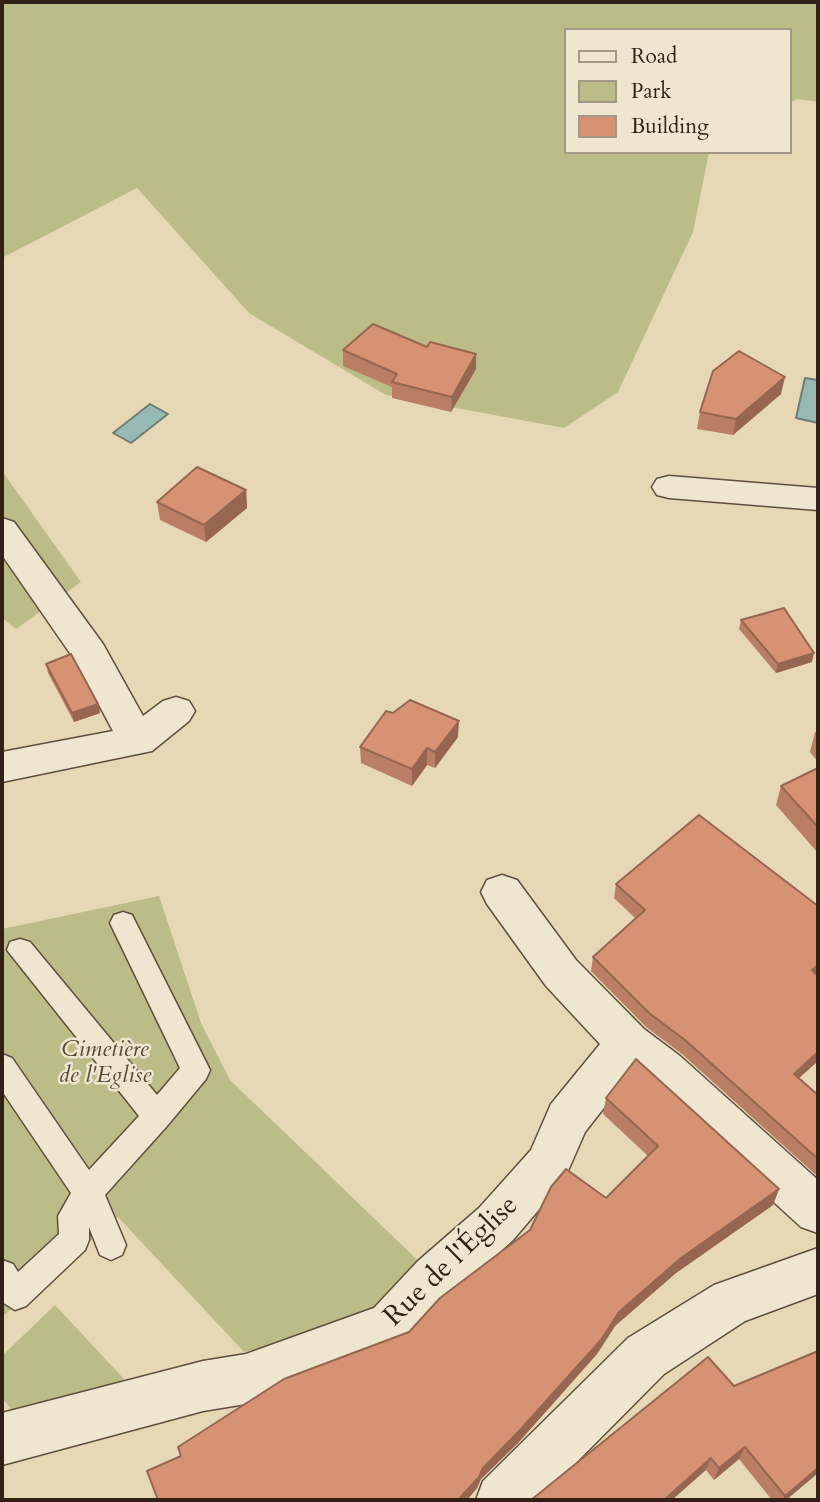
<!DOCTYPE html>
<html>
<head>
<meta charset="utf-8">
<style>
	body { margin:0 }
	#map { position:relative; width:820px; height:1502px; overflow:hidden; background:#e6d8b5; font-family:Cardo,serif }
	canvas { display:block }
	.frame { position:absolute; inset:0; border:4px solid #322017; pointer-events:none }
	.legend { position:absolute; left:564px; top:28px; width:228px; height:126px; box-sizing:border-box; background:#efe6cf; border:2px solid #a39785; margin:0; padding:9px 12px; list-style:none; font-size:21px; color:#322017 }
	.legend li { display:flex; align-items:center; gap:14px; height:35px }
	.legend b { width:35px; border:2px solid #a39785 }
</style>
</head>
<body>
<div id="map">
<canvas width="820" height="1502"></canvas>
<div class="frame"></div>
<ul class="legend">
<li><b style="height:9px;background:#efe6cf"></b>Road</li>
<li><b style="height:19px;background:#bcbc89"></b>Park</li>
<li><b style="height:19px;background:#d79274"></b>Building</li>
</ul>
</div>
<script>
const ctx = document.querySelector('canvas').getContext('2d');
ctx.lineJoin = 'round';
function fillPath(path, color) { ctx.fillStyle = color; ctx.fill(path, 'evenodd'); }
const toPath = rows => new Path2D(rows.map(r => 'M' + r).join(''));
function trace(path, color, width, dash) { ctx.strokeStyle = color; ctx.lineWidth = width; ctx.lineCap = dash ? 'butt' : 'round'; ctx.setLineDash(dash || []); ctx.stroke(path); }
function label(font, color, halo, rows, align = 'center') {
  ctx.font = font + ' Cardo,serif'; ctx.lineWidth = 5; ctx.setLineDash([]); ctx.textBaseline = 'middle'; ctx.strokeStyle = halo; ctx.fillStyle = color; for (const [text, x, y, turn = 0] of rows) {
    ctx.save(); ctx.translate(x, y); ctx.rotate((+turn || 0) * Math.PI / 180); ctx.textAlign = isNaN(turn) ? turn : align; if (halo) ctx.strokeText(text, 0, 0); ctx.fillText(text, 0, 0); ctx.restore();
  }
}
const green = toPath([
	[2,2,818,2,818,102,798,99,790,102,790,30,566,30,566,152,709,152,693,232,618,392,564,428,386,395,249,313,137,188,2,258],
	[2,471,81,582,16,629,2,618],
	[159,896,201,1023,230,1080,429,1271,342,1329,244,1352,118,1217,2,1317,2,929],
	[55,1305,124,1379,98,1402,21,1421,2,1398,2,1356]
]);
const water = toPath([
	[805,378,818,380,818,423,796,418,805,378],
	[150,404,168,414,131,443,113,433,150,404]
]);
const lane = toPath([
	[123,912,132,915,210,1070,206,1079,167,1126,105,1195,126,1245,122,1255,111,1260,100,1255,89,1227,89,1240,85,1250,26,1306,15,1310,2,1302,2,1260,13,1264,18,1272,59,1234,58,1216,71,1193,2,1091,2,1054,12,1058,89,1170,139,1116,7,950,10,942,20,939,30,942,157,1095,180,1068,110,923,114,915,123,912]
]);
const street = toPath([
	[669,476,818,488,818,510,669,498,657,495,652,487,657,479,669,476],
	[2,518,14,522,103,644,143,716,163,701,176,697,189,701,195,711,189,721,152,751,2,782,2,752,113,731,76,662,2,555,2,518],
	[502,875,517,880,576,960,644,1029,680,1056,818,1180,818,1233,801,1227,632,1072,585,1132,564,1180,513,1240,452,1295,407,1344,246,1404,203,1411,2,1465,2,1413,203,1361,246,1354,374,1308,418,1261,479,1208,531,1150,551,1104,600,1044,546,986,487,904,481,892,487,880,502,875],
	[818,1248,818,1294,745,1321,664,1374,539,1500,476,1500,483,1481,628,1338,714,1285,818,1248]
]);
const wall = toPath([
	[343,350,476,369,451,412,392,398,392,387,343,366],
	[781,394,733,435,697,429,700,412],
	[246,490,247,508,206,542,160,520,157,502],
	[741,620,812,662,776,673,739,629],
	[46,664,98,704,100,713,74,722,48,673],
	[818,731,818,762,810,752,815,732],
	[458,737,435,768,427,765,412,786,361,763,360,747],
	[818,768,818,853,776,805,781,786],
	[616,884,818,1061,799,1078,818,1095,818,1174,816,1175,682,1054,646,1027,591,971,593,957,635,918,614,898],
	[606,1098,779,1189,773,1205,676,1273,615,1326,597,1354,518,1443,481,1479,477,1488,467,1500,158,1500,181,1456,409,1332,606,1198,648,1156,603,1114],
	[818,1351,818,1473,786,1500,772,1500,739,1459,714,1480,706,1470,734,1386]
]);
const shadedWall = toPath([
	[476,354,476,369,451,412,452,397],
	[785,377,781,394,733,435,736,419],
	[246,490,247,508,206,542,204,525],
	[814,653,812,662,776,673,778,664],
	[98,704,100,713,74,722,72,713],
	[459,721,458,737,435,768,435,752],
	[427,748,427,765,412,786,412,769],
	[818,965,818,976,812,970],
	[818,1052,818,1061,789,1087,794,1074],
	[779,1189,773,1205,676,1273,615,1326,597,1354,518,1443,481,1479,477,1488,467,1500,458,1500,483,1468,619,1312,681,1258],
	[745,1447,739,1459,714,1480,719,1468],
	[711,1458,706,1470,672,1500,664,1500],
	[818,1468,818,1473,786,1500,782,1500,785,1496]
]);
const building = toPath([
	[373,324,427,347,430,342,476,354,452,397,392,382,397,374,343,350,373,324],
	[739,351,785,377,736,419,700,412,713,371,739,351],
	[197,467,246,490,204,525,157,502,197,467],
	[784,608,814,653,778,664,741,620,784,608],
	[71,654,98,704,72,713,46,664,71,654],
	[410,700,459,721,435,752,427,748,412,769,360,747,386,711,393,713,410,700],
	[818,768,818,827,781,786,818,768],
	[699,815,818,906,818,965,812,970,818,976,818,1052,794,1074,818,1095,818,1159,685,1040,649,1013,593,957,645,910,616,884,699,815],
	[636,1059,779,1189,681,1258,619,1312,601,1340,520,1430,483,1468,479,1477,458,1500,158,1500,147,1471,181,1456,178,1447,284,1379,409,1332,440,1298,530,1230,551,1187,566,1169,606,1198,658,1146,606,1098,636,1059],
	[818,1351,818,1468,785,1496,745,1447,719,1468,711,1458,664,1500,531,1500,708,1357,734,1386,818,1351]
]);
const parkNames = [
	["Cimetière",105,1051],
	["de l'Eglise",105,1077]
];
const nearStreetnames = [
	["Rue de l'Église",452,1262,-44]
];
fillPath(green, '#bcbc89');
fillPath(water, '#96b9b1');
trace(water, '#6e7c73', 2);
trace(lane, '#5f4e3e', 3);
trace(street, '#5f4e3e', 3);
fillPath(lane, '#efe6cf');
fillPath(street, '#efe6cf');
fillPath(wall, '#b97e64');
fillPath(shadedWall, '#966651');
fillPath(building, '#d79274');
trace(building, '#966651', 2);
label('italic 23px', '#544734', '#efe6cf', parkNames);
label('28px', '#322017', '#efe6cf', nearStreetnames);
</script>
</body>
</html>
